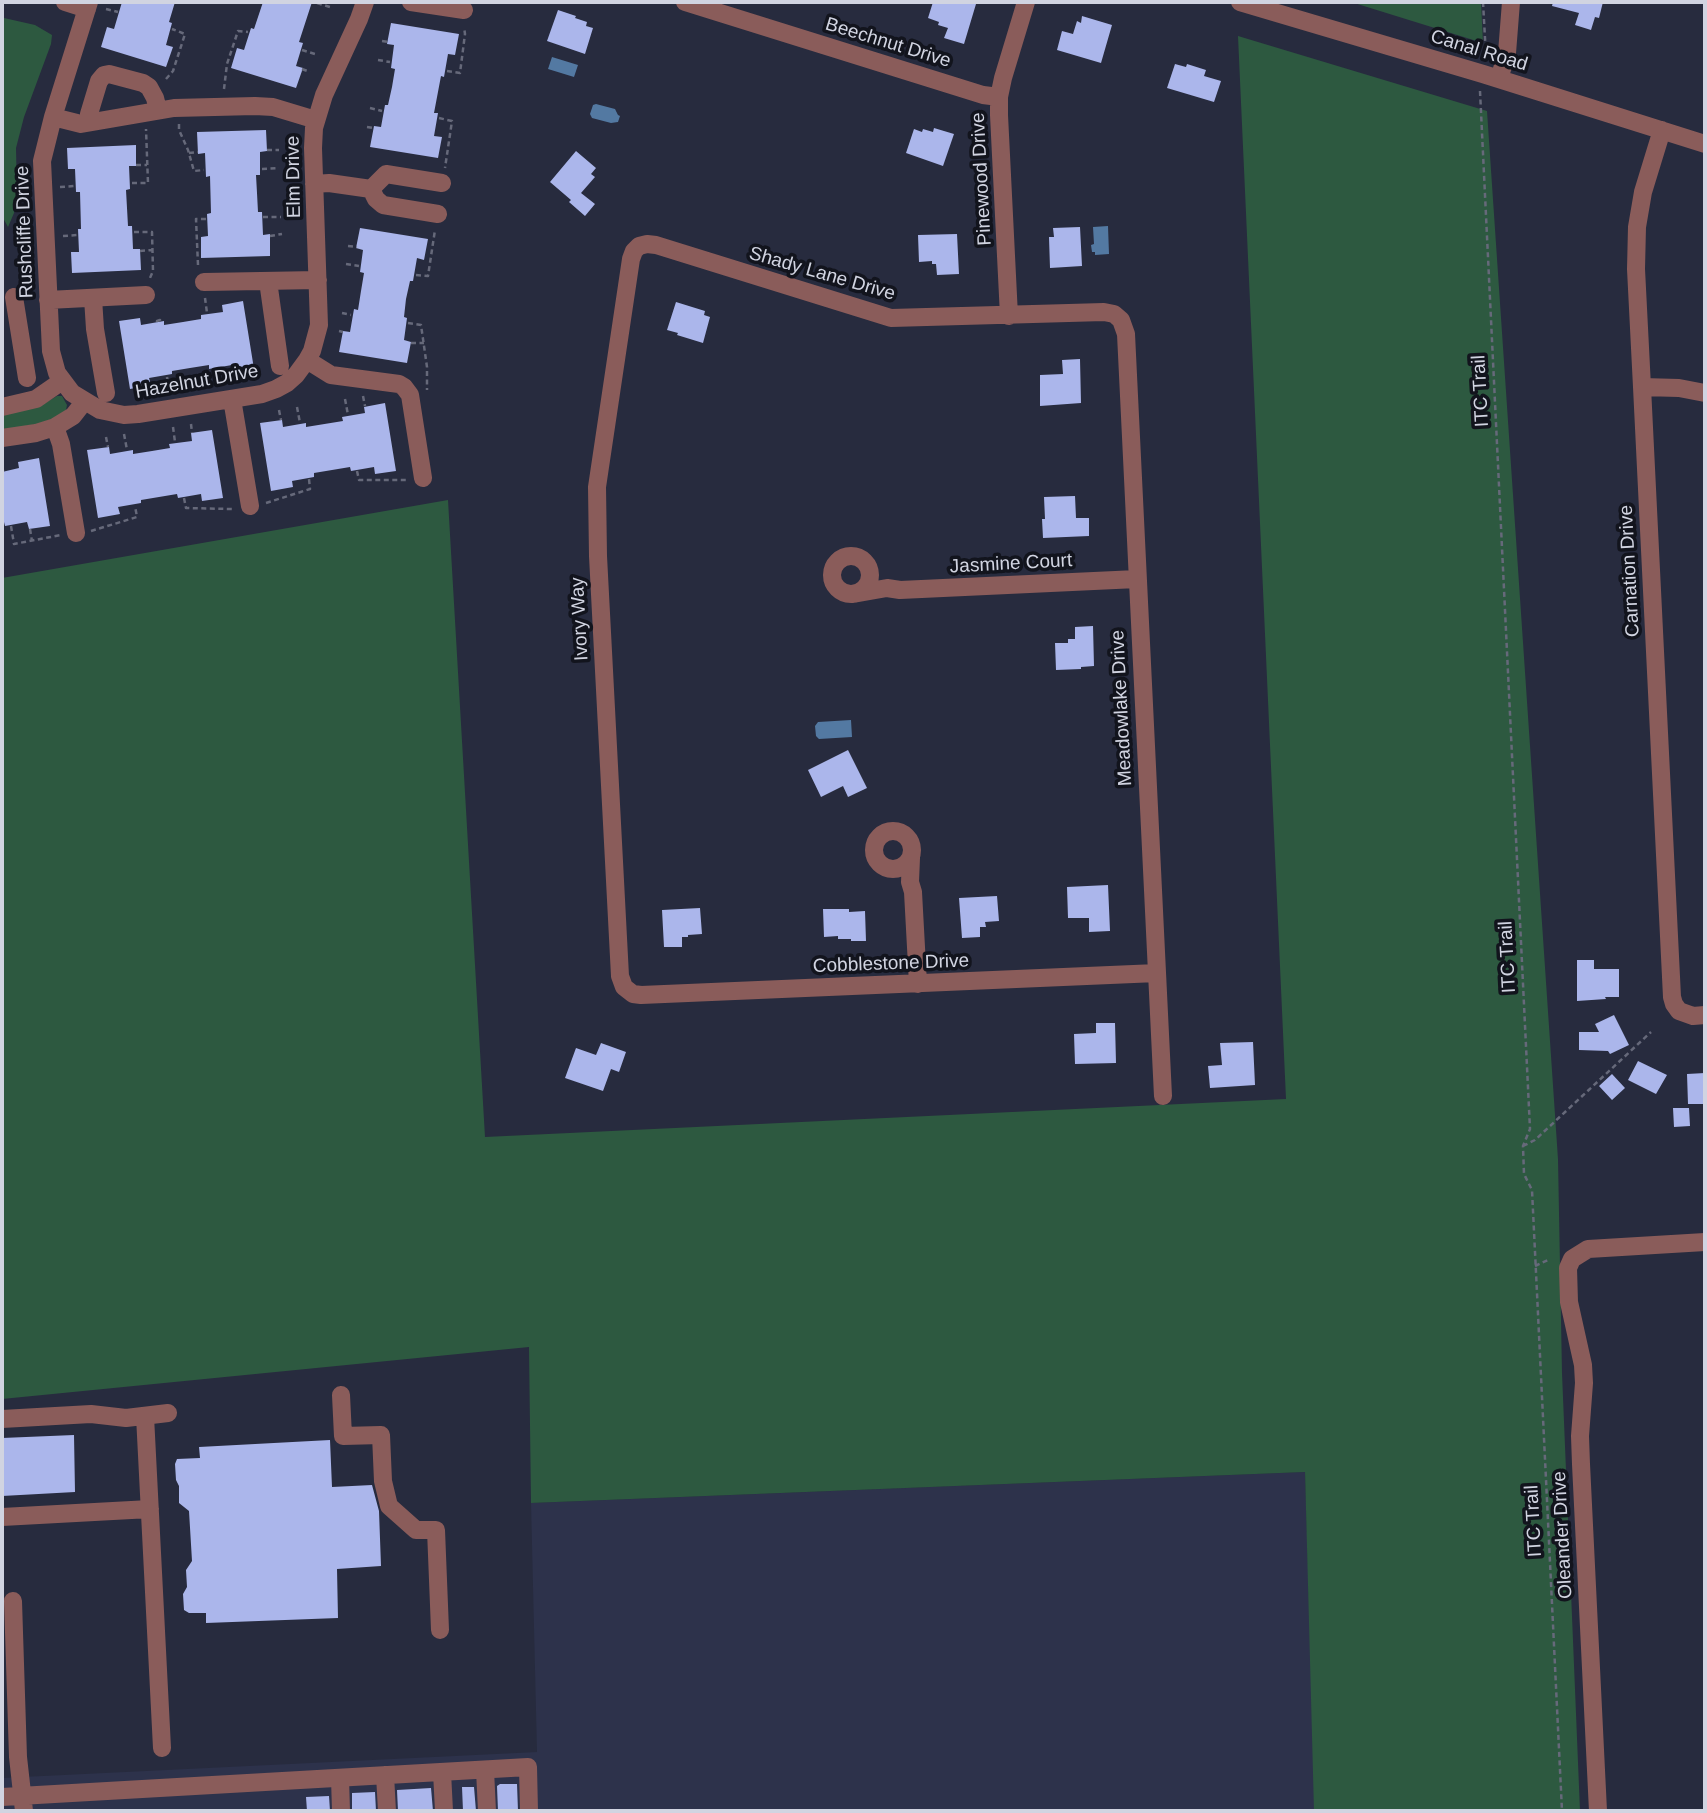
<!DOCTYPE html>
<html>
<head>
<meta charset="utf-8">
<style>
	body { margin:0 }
	#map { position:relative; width:1707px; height:1813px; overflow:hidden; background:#272b3e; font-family:Helvetica,sans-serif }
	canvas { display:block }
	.frame { position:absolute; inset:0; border:4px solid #d1d4e1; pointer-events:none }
</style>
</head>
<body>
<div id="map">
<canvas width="1707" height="1813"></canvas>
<div class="frame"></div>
</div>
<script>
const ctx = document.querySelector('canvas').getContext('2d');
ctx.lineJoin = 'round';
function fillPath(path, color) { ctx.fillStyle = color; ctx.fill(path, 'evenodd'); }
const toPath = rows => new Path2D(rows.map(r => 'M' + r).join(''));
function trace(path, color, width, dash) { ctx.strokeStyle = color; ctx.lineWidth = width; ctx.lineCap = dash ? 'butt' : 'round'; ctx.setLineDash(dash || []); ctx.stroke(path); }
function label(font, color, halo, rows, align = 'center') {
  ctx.font = font + ' Helvetica,sans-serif'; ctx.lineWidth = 7; ctx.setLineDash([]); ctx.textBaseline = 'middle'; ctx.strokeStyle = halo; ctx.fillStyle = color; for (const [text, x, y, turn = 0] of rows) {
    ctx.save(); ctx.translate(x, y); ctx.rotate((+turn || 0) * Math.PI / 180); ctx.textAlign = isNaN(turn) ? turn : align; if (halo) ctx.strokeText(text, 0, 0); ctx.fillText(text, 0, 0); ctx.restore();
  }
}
const built = toPath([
	[1305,1472,1316,1811,2,1811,2,1778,537,1752,531,1503]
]);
const green = toPath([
	[1351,2,1481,2,1483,43],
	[4,18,35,25,52,35,51,44,24,117,16,148,17,195,14,213,8,227,2,216,2,27],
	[1238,36,1487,111,1558,1159,1562,1373,1580,1811,1314,1811,1305,1472,531,1503,529,1347,2,1399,2,578,448,500,485,1137,1286,1099],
	[57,396,62,396,67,405,66,410,55,418,38,424,2,430,2,413,42,405]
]);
const water = toPath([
	[552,57,578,65,574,77,548,69],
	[596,104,615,109,618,115,620,116,618,122,611,123,592,118,590,114,593,105],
	[1108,226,1109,254,1095,255,1095,252,1092,252,1091,245,1094,244,1093,227],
	[851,720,852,737,819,739,816,736,815,726,818,722]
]);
const building = toPath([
	[122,2,175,2,169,22,172,23,166,45,173,47,166,67,101,47,107,27,114,29],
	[263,2,312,2,299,42,303,43,296,66,303,68,296,88,231,68,237,48,244,50,251,28,254,29],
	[933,2,967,2,976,4,964,44,944,38,948,28,938,25,939,22,928,18],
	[1553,2,1603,2,1599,18,1595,17,1591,30,1575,25,1579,13,1552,6],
	[558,10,576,16,575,18,587,22,586,26,593,28,585,54,547,41],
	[1082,16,1112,25,1101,63,1057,50,1062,31,1073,34,1077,21,1081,23],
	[391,23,459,34,455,55,448,54,444,77,441,76,434,113,438,113,434,136,442,137,438,158,370,147,374,126,381,127,385,105,388,105,392,87,395,69,391,68,394,45,387,44],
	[1175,64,1186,67,1187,64,1206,70,1204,76,1221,81,1214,102,1167,88],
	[934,128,954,134,943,166,906,153,914,129,922,132,923,129,933,132],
	[266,130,267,151,260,152,260,175,256,175,257,193,258,212,262,212,263,235,270,234,270,256,201,258,201,237,208,236,207,214,211,213,210,176,206,177,205,153,198,154,197,132],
	[136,145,136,166,129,166,130,189,126,190,128,226,132,226,133,249,140,249,141,270,72,273,71,252,79,252,78,229,81,229,80,192,76,192,75,169,68,169,67,148],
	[576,151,596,168,591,174,595,177,581,193,595,204,585,216,569,202,571,200,550,182],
	[1080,227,1082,266,1050,268,1049,237,1054,237,1053,228],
	[360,228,428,239,424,260,417,258,413,281,410,281,406,299,404,317,407,318,404,340,411,342,407,363,339,352,343,331,350,332,354,309,358,310,361,291,364,273,360,272,363,250,356,248],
	[957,234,959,274,937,275,936,264,932,264,932,261,919,262,918,235],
	[243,301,254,369,233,372,232,365,209,369,209,365,190,368,172,371,172,374,149,378,151,385,130,389,119,321,140,318,141,325,164,321,164,325,183,322,201,319,201,315,223,312,222,305],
	[676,302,705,311,704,315,710,317,703,343,677,335,678,333,667,330],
	[1080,359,1081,403,1040,406,1040,375,1063,374,1062,360],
	[385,403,396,471,375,474,374,467,351,471,350,467,314,473,314,477,292,481,293,487,271,491,260,423,282,420,283,427,306,423,306,427,343,421,342,417,365,413,364,407],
	[212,430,223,498,202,501,201,494,178,498,177,494,141,500,141,503,118,507,120,514,98,518,87,450,109,447,110,454,133,450,133,454,152,451,170,448,169,444,192,441,191,433],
	[39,458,50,526,29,529,27,522,5,526,4,522,2,522,2,472,19,468,18,462],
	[1075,496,1076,518,1089,518,1089,536,1043,538,1042,519,1045,519,1044,497],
	[1093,626,1094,666,1081,667,1081,669,1056,670,1055,643,1068,643,1068,639,1075,639,1075,627],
	[848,750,867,788,848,797,843,786,821,797,808,770],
	[1108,885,1110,931,1089,932,1089,918,1068,918,1067,887],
	[997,896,999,921,985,922,986,927,980,927,980,937,962,938,959,898],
	[700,908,702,934,688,935,688,937,682,937,682,947,664,947,662,910],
	[823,909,849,909,849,912,865,911,866,941,851,941,851,939,838,939,838,936,824,937],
	[1577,960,1594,960,1594,969,1619,969,1619,997,1605,997,1606,999,1577,1001],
	[1614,1015,1629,1045,1610,1054,1608,1051,1579,1050,1579,1032,1599,1032,1595,1024],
	[1096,1023,1115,1023,1116,1063,1075,1064,1074,1034,1096,1033],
	[1253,1042,1255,1085,1210,1088,1208,1066,1222,1065,1220,1043],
	[601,1043,626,1052,619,1072,611,1069,603,1091,565,1078,576,1048,596,1055],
	[1638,1061,1667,1075,1656,1094,1628,1080],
	[1705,1073,1704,1104,1688,1104,1687,1074],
	[1612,1074,1625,1088,1612,1100,1599,1086],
	[1673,1108,1689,1108,1690,1126,1674,1127],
	[74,1435,75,1492,2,1496,2,1438],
	[330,1440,332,1487,372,1485,379,1511,381,1566,337,1569,338,1618,206,1623,206,1613,189,1613,184,1610,183,1594,187,1587,186,1570,192,1561,189,1511,179,1503,179,1486,176,1480,175,1464,177,1459,200,1458,199,1447],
	[500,1784,517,1784,518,1811,498,1811,497,1786],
	[462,1787,474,1787,476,1811,463,1811],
	[431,1788,433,1811,398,1811,397,1790],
	[375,1792,376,1811,352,1811,352,1793],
	[329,1796,330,1811,307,1811,306,1797]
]);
const path = toPath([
	[1483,2,1486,56],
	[317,3,330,7],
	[106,9,118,12],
	[382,41,388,42],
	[302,50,315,54],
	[378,60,390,62],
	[302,69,310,72],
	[447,71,460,73,465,34,464,27],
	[166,79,173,71,185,34,172,29],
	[224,89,227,64,238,31,248,32],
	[1480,91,1530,1129,1523,1146,1524,1174,1532,1190,1534,1231,1562,1811],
	[370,108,382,111],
	[439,118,452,121,445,168],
	[179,124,179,130,188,150,194,171,204,170],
	[367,127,373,128],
	[267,150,279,150],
	[189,153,198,152],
	[136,165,147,165],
	[262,169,279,168],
	[132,183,148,183,146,129],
	[60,187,74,186],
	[263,217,281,217],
	[134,232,152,232,153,271,150,278],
	[63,236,77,235],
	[270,236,282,234],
	[348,246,357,247],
	[140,251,153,250],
	[346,264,359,266],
	[198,265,196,219,206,219],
	[416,275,428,276,435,230],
	[205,298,207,313],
	[342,313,351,315],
	[157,322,157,321,160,320,160,322],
	[408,323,421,325,427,367,427,390],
	[339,331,343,332],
	[411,343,424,343],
	[215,369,218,384],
	[235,372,236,381],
	[167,377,169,392],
	[149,386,151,395],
	[363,396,365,406],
	[345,399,348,415],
	[297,407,300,423],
	[279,410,281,420],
	[191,424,192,433],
	[173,427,175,442],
	[124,434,127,450],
	[106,437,108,447],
	[2,470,4,471],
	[357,471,359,480,407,480],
	[184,498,186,508,232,509],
	[266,503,310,489,309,479],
	[11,526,14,544,61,535],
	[30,529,32,541],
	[91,531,137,517,135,506],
	[1523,1146,1535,1140,1651,1032],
	[1535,1266,1548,1260]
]);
const minor = toPath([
	[65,2,87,9],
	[89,2,53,117,42,161,51,351,57,373,72,393,100,410,124,415,138,414,262,394,276,389,287,383,296,375,307,360,312,351,319,325,313,148,314,128,324,95,359,19,365,2],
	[411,2,464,10],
	[685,2,983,95,999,97],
	[1240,2,1483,74,1705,144],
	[1499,79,1507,53,1511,2],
	[53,117,81,124,174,108,255,106,273,107,316,120],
	[91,122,89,114,99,81,104,75,109,74,143,83,149,87,155,98,158,110],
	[1662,130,1643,192,1637,227,1636,269,1642,387,1672,997,1674,1004,1679,1011,1693,1016,1705,1015],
	[314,184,329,183,371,189],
	[438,214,383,205,376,199,371,189,386,174,442,183],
	[268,281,280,366],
	[204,282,318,280],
	[14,297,27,378],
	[93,298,95,329,106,393],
	[48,300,146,295],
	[1009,316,999,115,999,97,1003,78,1026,2],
	[307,360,331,375,399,384,404,387,410,395,423,478],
	[1642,387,1679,388,1705,393],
	[232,399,250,506],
	[2,407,36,399,62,381],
	[55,427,61,444,76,533],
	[2,438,36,433,55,427,73,416,84,402],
	'832 575a19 19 0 1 1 38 0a19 19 0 1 1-38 0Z',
	[853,594,887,588,900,590,1137,579],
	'874 850a19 19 0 1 1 38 0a19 19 0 1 1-38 0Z',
	[911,858,910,882,913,892,918,984],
	[1157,973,641,995,633,994,624,987,620,976,598,556,597,487,631,259,634,251,639,246,647,244,656,245,891,318,1104,312,1114,314,1121,320,1126,334,1163,1096],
	[341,1395,343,1436,381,1435,383,1481,389,1506,416,1530,436,1530,440,1630],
	[145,1416,162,1748],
	[2,1419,91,1414,126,1418,168,1413],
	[2,1517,150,1509],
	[13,1601,18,1757,24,1811],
	[485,1770,487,1811],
	[442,1772,444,1811],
	[385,1775,387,1811],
	[340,1778,341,1811],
	[2,1797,528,1767,529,1811],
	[1598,1811,1581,1464,1580,1436,1584,1383,1583,1365,1569,1302,1568,1268,1572,1259,1588,1249,1705,1242]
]);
const streetNames = [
	["Beechnut Drive",888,43,17],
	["Canal Road",1479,51,17],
	["Elm Drive",294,177,-91],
	["Pinewood Drive",982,179,-93],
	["Rushcliffe Drive",25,232,-92],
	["Shady Lane Drive",822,274,16],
	["Hazelnut Drive",197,382,-10],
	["ITC Trail",1481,391,-93],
	["Jasmine Court",1011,564,-3],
	["Carnation Drive",1630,571,-93],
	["Ivory Way",580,619,-93],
	["Meadowlake Drive",1122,708,-93],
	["ITC Trail",1508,957,-93],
	["Cobblestone Drive",891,964,-2],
	["ITC Trail",1534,1521,-93],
	["Oleander Drive",1563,1535,-93]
];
fillPath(built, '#2d324b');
fillPath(green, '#2d5940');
fillPath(water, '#5379a2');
fillPath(building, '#abb6eb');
trace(path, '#66697a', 2.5, [5, 3.5]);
trace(minor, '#8a5c5a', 18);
label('19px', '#d1d4e1', '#12141d', streetNames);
</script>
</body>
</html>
